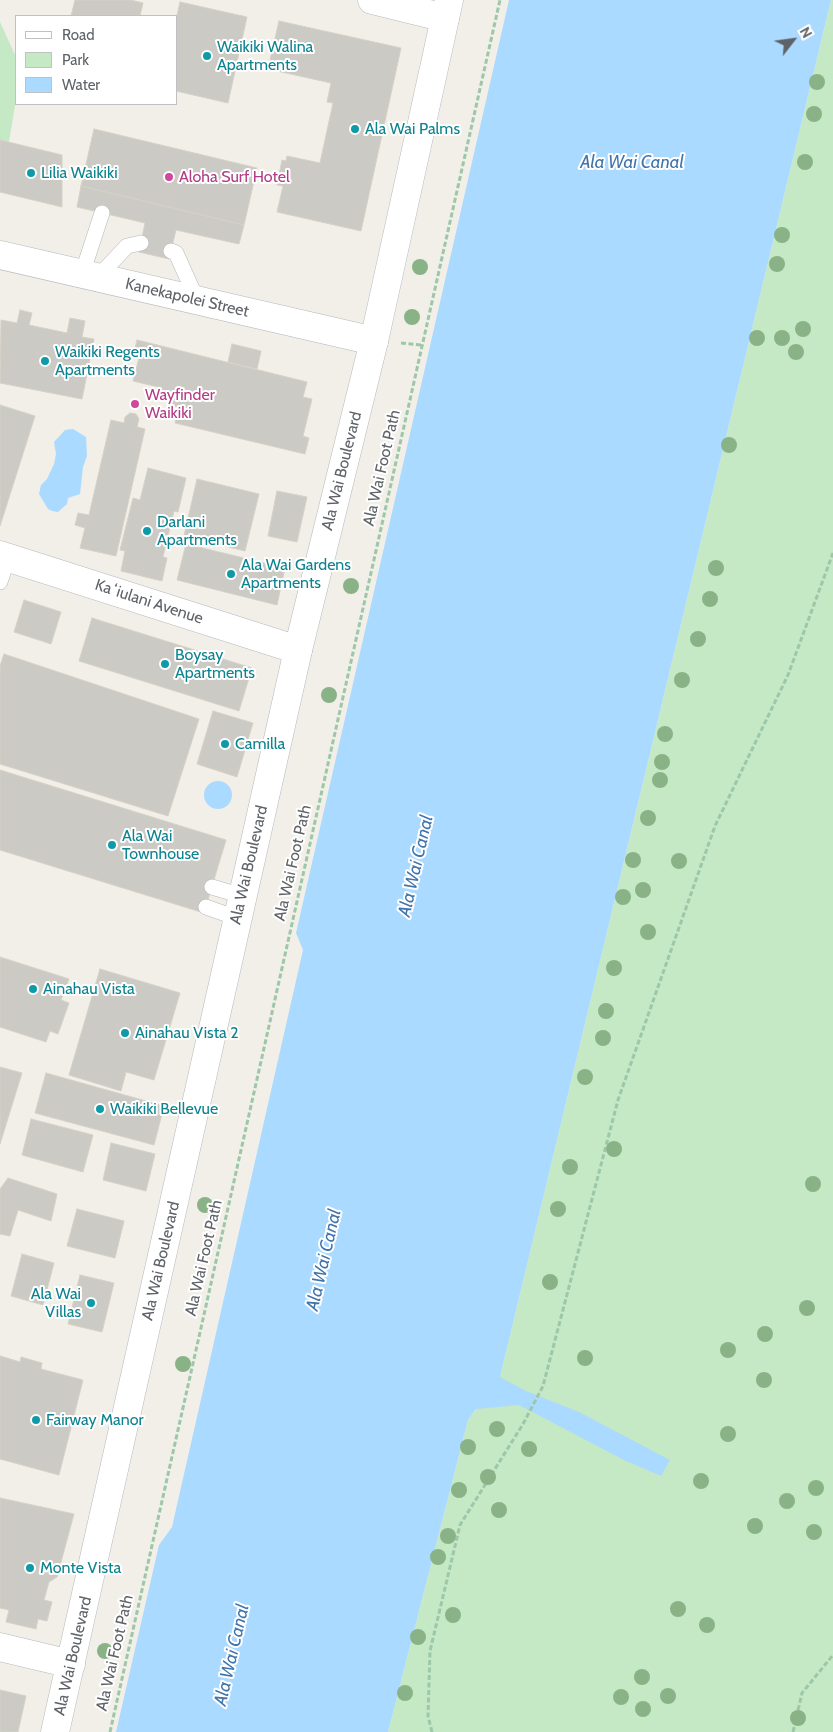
<!DOCTYPE html>
<html>
<head>
<meta charset="utf-8">
<style>
	body { margin:0 }
	#map { position:relative; width:833px; height:1732px; overflow:hidden; background:#f1efe8; font-family:Cabin,sans-serif }
	canvas { display:block }
	.legend { position:absolute; left:15px; top:15px; width:162px; height:90px; box-sizing:border-box; background:#fff; border:1px solid #bfc1c3; margin:0; padding:6px 9px; list-style:none; font-size:15px; color:#5f6368 }
	.legend li { display:flex; align-items:center; gap:10px; height:25px }
	.legend b { width:25px; border:1px solid #bfc1c3 }
	.north { position:absolute; left:768px; top:15px; width:50px; height:50px; -webkit-text-stroke:4px #fff; paint-order:stroke; rotate:60deg; font-size:14px; font-weight:700; line-height:20px; text-align:center; color:#5f6368 }
	.north::after { content:''; display:block; margin:auto; width:18px; height:22px; background:#5f6368; clip-path:polygon(50% 0,100% 100%,50% 72%,0 100%) }
</style>
</head>
<body>
<div id="map">
<canvas width="833" height="1732"></canvas>
<ul class="legend">
<li><b style="height:6px;background:#fff"></b>Road</li>
<li><b style="height:14px;background:#c5e8c5"></b>Park</li>
<li><b style="height:14px;background:#aadaff"></b>Water</li>
</ul>
<div class="north">N</div>
</div>
<script>
const ctx = document.querySelector('canvas').getContext('2d');
ctx.lineJoin = 'round';
function fillPath(path, color) { ctx.fillStyle = color; ctx.fill(path, 'evenodd'); }
const toPath = rows => new Path2D(rows.map(r => 'M' + r).join(''));
function trace(path, color, width, dash) { ctx.strokeStyle = color; ctx.lineWidth = width; ctx.lineCap = dash ? 'butt' : 'round'; ctx.setLineDash(dash || []); ctx.stroke(path); }
function label(font, color, halo, rows, align = 'center') {
  ctx.font = font + ' Cabin,sans-serif'; ctx.lineWidth = 4; ctx.setLineDash([]); ctx.textBaseline = 'middle'; ctx.strokeStyle = halo; ctx.fillStyle = color; for (const [text, x, y, turn = 0] of rows) {
    ctx.save(); ctx.translate(x, y); ctx.rotate((+turn || 0) * Math.PI / 180); ctx.textAlign = isNaN(turn) ? turn : align; if (halo) ctx.strokeText(text, 0, 0); ctx.fillText(text, 0, 0); ctx.restore();
  }
}
const green = toPath([
	[831,0,833,0,833,1732,388,1732,468,1420,500,1377],
	[0,22,16,57,16,99,9,142,0,140]
]);
const water = toPath([
	[509,0,831,0,500,1377,526,1391,579,1412,670,1460,661,1476,624,1460,519,1405,476,1409,468,1420,388,1732,116,1732,159,1545,172,1527,303,950,296,933],
	[73,429,86,437,87,456,83,467,80,494,68,498,67,504,58,512,52,511,48,509,39,494,41,485,47,479,54,464,56,454,54,442,65,430],
	'204 795a14 14 0 1 1 28 0a14 14 0 1 1-28 0Z'
]);
const building = toPath([
	[75,0,131,0,143,3,140,16,71,16,75,0],
	[180,2,247,17,228,103,176,91,176,20,180,2],
	[279,21,401,48,361,231,277,212,283,186,277,185,282,160,286,161,287,156,320,163,333,103,327,102,331,83,268,69,279,21],
	[94,129,257,168,244,225,81,186,94,129],
	[0,140,62,155,62,207,0,192,0,140],
	[81,186,244,225,239,244,176,230,169,259,139,252,145,223,77,207,81,186],
	[20,310,32,313,29,325,67,333,70,318,85,321,82,337,94,339,82,399,0,383,1,320,17,323,20,310],
	[137,340,307,382,303,397,312,399,303,436,309,438,305,454,175,423,178,407,172,406,169,401,170,395,160,392,158,387,133,381,139,358,133,357,137,340],
	[232,344,261,351,257,369,228,362,232,344],
	[0,405,35,416,0,526,0,405],
	[130,413,136,414,139,419,137,427,145,429,116,556,80,548,85,528,75,525,78,513,89,515,111,420,124,423,125,417,130,413],
	[148,468,186,478,178,512,174,511,163,557,167,558,162,581,121,571,125,551,120,550,133,498,140,500,148,468],
	[197,479,259,494,245,551,184,536,197,479],
	[277,491,307,497,297,542,268,536,277,491],
	[186,544,285,568,277,605,177,580,186,544],
	[24,600,61,612,51,644,14,632,24,600],
	[92,618,252,668,239,711,79,661,92,618],
	[4,654,199,719,168,816,0,764,0,666,4,654],
	[213,711,253,723,237,777,197,764,213,711],
	[0,770,226,840,204,913,0,850,0,770],
	[0,957,69,979,61,1000,69,1003,58,1034,50,1031,46,1042,0,1027,0,957],
	[100,969,180,993,154,1080,126,1072,121,1091,69,1075,100,969],
	[0,1067,22,1073,0,1144,0,1067],
	[46,1073,164,1106,154,1145,35,1113,46,1073],
	[31,1119,93,1135,83,1172,22,1155,31,1119],
	[111,1143,155,1154,146,1191,103,1180,111,1143],
	[8,1178,57,1194,51,1221,18,1210,10,1236,0,1234,0,1189,8,1178],
	[77,1209,124,1221,115,1258,67,1246,77,1209],
	[22,1254,54,1263,43,1305,11,1296,22,1254],
	[80,1275,114,1283,102,1332,68,1324,80,1275],
	[0,1356,20,1362,21,1357,42,1363,41,1369,83,1380,59,1475,0,1459,0,1356],
	[0,1498,74,1514,57,1577,49,1582,44,1600,52,1602,47,1621,38,1619,36,1629,6,1622,9,1610,0,1608,0,1498],
	[0,1690,26,1696,18,1732,0,1732,0,1690]
]);
const path = toPath([
	[401,343,422,345],
	[110,1732,500,0],
	[432,1732,428,1716,430,1651,460,1525,523,1424,543,1386,618,1100,715,826,788,675,833,553],
	[793,1732,802,1693,833,1655]
]);
const lane = toPath([
	[171,251,176,253,197,300],
	[82,274,102,213],
	[97,278,127,246,141,243],
	[0,582,8,558],
	[212,887,242,896],
	[206,907,237,918]
]);
const street = toPath([
	[372,0,445,18],
	[0,255,374,341],
	[0,555,298,650],
	[0,1647,71,1664]
]);
const secondary = toPath([
	[55,1732,298,650,374,341,449,0]
]);
const trees = [
	[817,82],
	[814,114],
	[805,162],
	[782,235],
	[777,264],
	[420,267],
	[412,317],
	[803,329],
	[757,338],
	[782,338],
	[796,352],
	[729,445],
	[716,568],
	[351,586],
	[710,599],
	[698,639],
	[682,680],
	[329,695],
	[665,734],
	[662,762],
	[660,780],
	[648,818],
	[633,860],
	[679,861],
	[643,890],
	[623,897],
	[648,932],
	[614,968],
	[606,1011],
	[603,1038],
	[585,1077],
	[614,1149],
	[570,1167],
	[813,1184],
	[205,1205],
	[558,1209],
	[550,1282],
	[807,1308],
	[765,1334],
	[728,1350],
	[585,1358],
	[183,1364],
	[764,1380],
	[497,1429],
	[728,1434],
	[468,1447],
	[529,1449],
	[488,1477],
	[701,1481],
	[816,1488],
	[459,1490],
	[787,1501],
	[499,1510],
	[755,1526],
	[814,1532],
	[448,1536],
	[438,1557],
	[678,1609],
	[453,1615],
	[707,1625],
	[418,1637],
	[105,1651],
	[642,1677],
	[405,1693],
	[668,1696],
	[621,1697],
	[643,1709],
	[798,1718]
];
const markers = [
	[207,56,5,"#0f9aa8"],
	[355,129,5,"#0f9aa8"],
	[31,173,5,"#0f9aa8"],
	[169,177,5,"#d1479c"],
	[45,361,5,"#0f9aa8"],
	[135,404,5,"#d1479c"],
	[147,531,5,"#0f9aa8"],
	[231,574,5,"#0f9aa8"],
	[165,664,5,"#0f9aa8"],
	[225,744,5,"#0f9aa8"],
	[112,845,5,"#0f9aa8"],
	[33,989,5,"#0f9aa8"],
	[125,1033,5,"#0f9aa8"],
	[100,1109,5,"#0f9aa8"],
	[91,1303,5,"#0f9aa8"],
	[36,1420,5,"#0f9aa8"],
	[30,1568,5,"#0f9aa8"]
];
const cultureNames = [
	["Waikiki Walina",217,47],
	["Apartments",217,65],
	["Ala Wai Palms",365,129],
	["Lilia Waikiki",41,173],
	["Waikiki Regents",55,352],
	["Apartments",55,370],
	["Darlani",157,522],
	["Apartments",157,540],
	["Ala Wai Gardens",241,565],
	["Apartments",241,583],
	["Boysay",175,655],
	["Apartments",175,673],
	["Camilla",235,744],
	["Ala Wai",122,836],
	["Townhouse",122,854],
	["Ainahau Vista",43,989],
	["Ainahau Vista 2",135,1033],
	["Waikiki Bellevue",110,1109],
	["Ala Wai",81,1294,"right"],
	["Villas",81,1312,"right"],
	["Fairway Manor",46,1420],
	["Monte Vista",40,1568]
];
const hotelNames = [
	["Aloha Surf Hotel",179,177],
	["Wayfinder",145,395],
	["Waikiki",145,413]
];
const streetNames = [
	["Kanekapolei Street",187,298,13],
	["Ala Wai Foot Path",382,468,-77],
	["Ala Wai Boulevard",342,471,-76],
	["Kaʻiulani Avenue",149,602,18],
	["Ala Wai Foot Path",293,863,-77],
	["Ala Wai Boulevard",249,865,-77],
	["Ala Wai Foot Path",204,1258,-77],
	["Ala Wai Boulevard",161,1261,-77],
	["Ala Wai Foot Path",115,1653,-77],
	["Ala Wai Boulevard",73,1656,-77]
];
const waterNames = [
	["Ala Wai Canal",632,163],
	["Ala Wai Canal",416,866,-77],
	["Ala Wai Canal",324,1260,-77],
	["Ala Wai Canal",232,1655,-77]
];
fillPath(green, '#c5e8c5');
fillPath(water, '#aadaff');
fillPath(building, '#cccac5');
trace(building, '#d6d1c6', 1);
trace(lane, '#b5b8bc', 16);
trace(street, '#b5b8bc', 29);
trace(secondary, '#b6babf', 29);
trace(path, '#9cc7a9', 3, [5, 2.5]);
trace(lane, '#fff', 15);
trace(street, '#fff', 28);
trace(secondary, '#fff', 28);
ctx.fillStyle = '#89b387';
for (const [x, y] of trees) { ctx.beginPath(); ctx.arc(x, y, 8, 0, 2 * Math.PI); ctx.fill(); }
for (const [x, y, r, color] of markers) { const dot = new Path2D(); dot.arc(x, y, r, 0, 2 * Math.PI); ctx.fillStyle = color; ctx.fill(dot); trace(dot, '#fff', 2); }
label('16px', '#0d838f', '#fff', cultureNames, 'left');
label('16px', '#b23c85', '#fff', hotelNames, 'left');
label('16px', '#5f6368', '#fff', streetNames);
label('italic 18px', '#4174aa', '#fff', waterNames);
</script>
</body>
</html>
